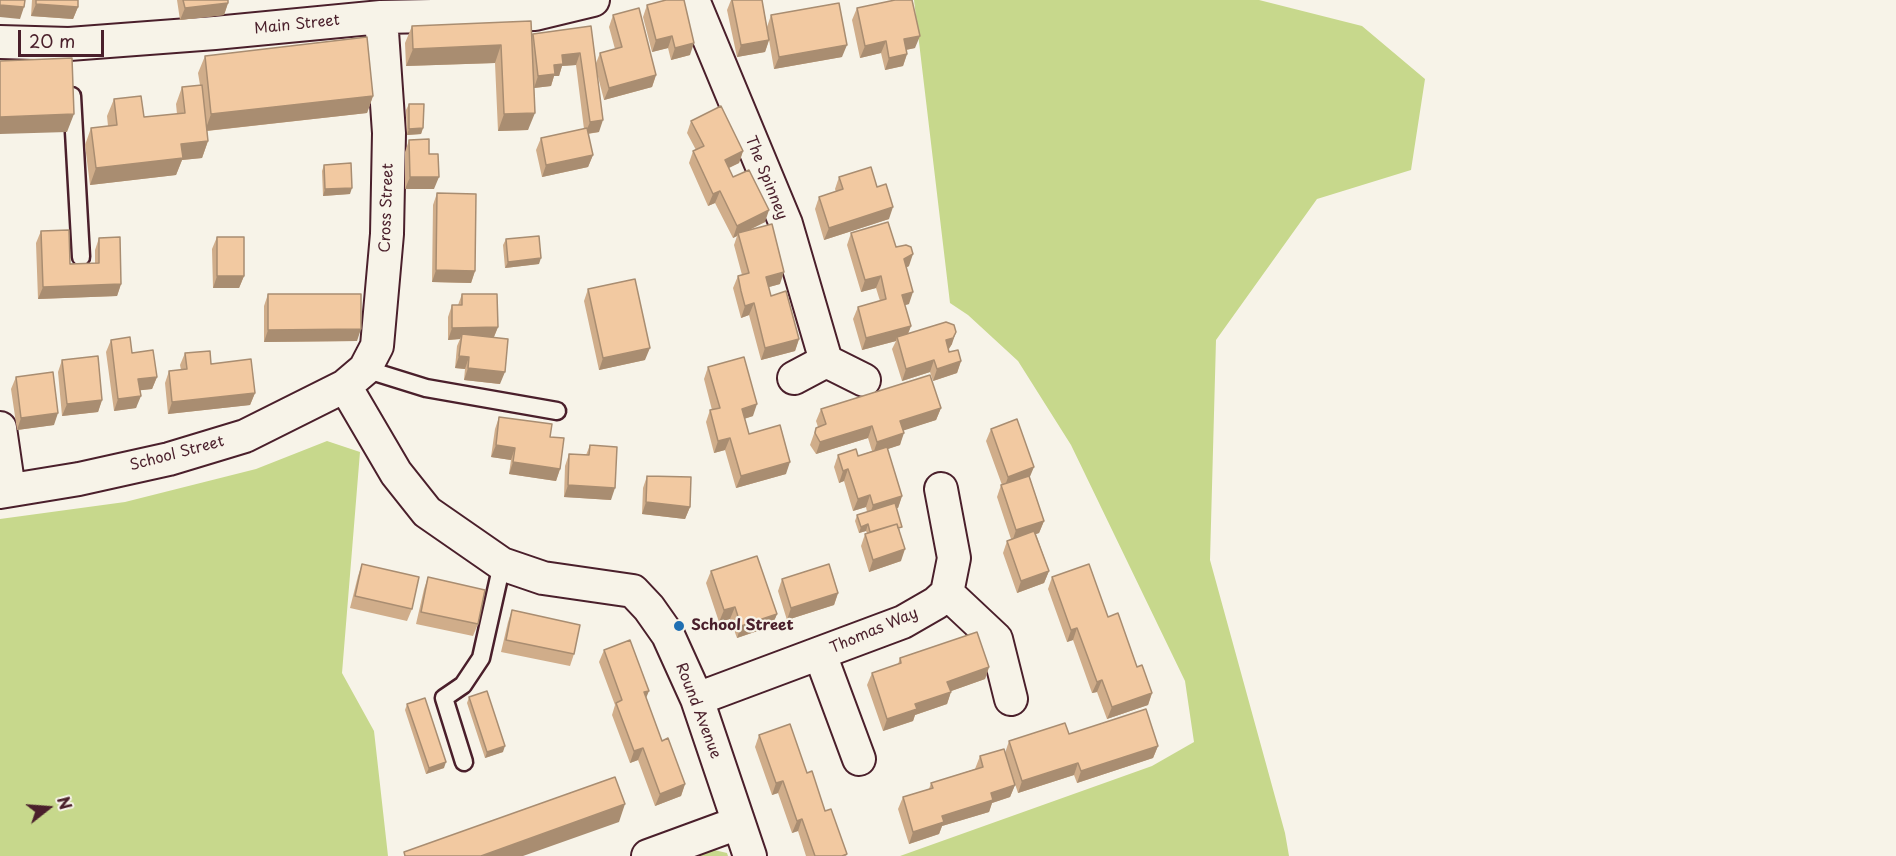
<!DOCTYPE html>
<html>
<head>
<meta charset="utf-8">
<style>
	body { margin:0 }
	#map { position:relative; width:1896px; height:856px; overflow:hidden; background:#f7f3e8; font-family:"Playpen Sans",sans-serif }
	canvas { display:block }
	.north { position:absolute; left:18px; top:778px; width:60px; height:60px; -webkit-text-stroke:4px #f7f3e8; paint-order:stroke; rotate:73deg; font-size:16px; font-weight:700; line-height:24px; text-align:center; color:#4a1f2b }
	.north::after { content:''; display:block; margin:auto; width:21px; height:27px; background:#4a1f2b; clip-path:polygon(50% 0,100% 100%,50% 72%,0 100%) }
	.scale { position:absolute; left:18px; top:30px; width:86px; height:27px; box-sizing:border-box; border:3px solid #4a1f2b; border-top:0; padding-left:8px; font-size:18px; line-height:21px; white-space:nowrap; color:#4a1f2b; -webkit-text-stroke:4px #f7f3e8; paint-order:stroke }
</style>
</head>
<body>
<div id="map">
<canvas width="1896" height="856"></canvas>
<div class="north">N</div>
<div class="scale">20 m</div>
</div>
<script>
const ctx = document.querySelector('canvas').getContext('2d');
ctx.lineJoin = 'round';
function fillPath(path, color) { ctx.fillStyle = color; ctx.fill(path, 'evenodd'); }
const toPath = rows => new Path2D(rows.map(r => 'M' + r).join(''));
function trace(path, color, width, dash) { ctx.strokeStyle = color; ctx.lineWidth = width; ctx.lineCap = dash ? 'butt' : 'round'; ctx.setLineDash(dash || []); ctx.stroke(path); }
function label(font, color, halo, rows, align = 'center') {
  ctx.font = font + ' "Playpen Sans",sans-serif'; ctx.lineWidth = 4.5; ctx.setLineDash([]); ctx.textBaseline = 'middle'; ctx.strokeStyle = halo; ctx.fillStyle = color; for (const [text, x, y, turn = 0] of rows) {
    ctx.save(); ctx.translate(x, y); ctx.rotate((+turn || 0) * Math.PI / 180); ctx.textAlign = isNaN(turn) ? turn : align; if (halo) ctx.strokeText(text, 0, 0); ctx.fillText(text, 0, 0); ctx.restore();
  }
}
const green = toPath([
	[914,0,1259,0,1362,26,1425,79,1411,170,1317,199,1216,340,1210,560,1285,833,1289,856,900,856,1152,766,1194,742,1185,681,1071,445,1018,361,968,315,950,303],
	[327,441,360,452,342,673,374,731,388,856,0,856,0,519,125,502,256,469],
	[710,849,727,853,728,856,690,856]
]);
const service = toPath([
	[72,96,81,257],
	[365,369,426,388,557,411],
	[464,762,444,698,463,685,481,658,502,564]
]);
const minor = toPath([
	[693,0,786,224,826,361],
	[0,42,69,44,215,33,381,17,535,14,593,0],
	[794,378,826,361,864,380],
	[345,386,396,473,427,512,502,564,543,578,633,591,649,608,668,635,697,699,750,856],
	[0,428,9,490],
	[0,492,79,479,169,459,245,436,345,386,365,369,377,346,387,234,389,133,381,17],
	[947,593,996,639,1011,699],
	[820,654,859,759],
	[697,699,903,622,936,603,947,593,954,558,941,489],
	[648,856,738,823]
]);
const wall = toPath([
	[32,0,78,0,78,7,73,19,31,16],
	[177,0,228,0,228,3,224,15,180,20],
	[731,0,762,0,767,27,771,15,842,57,774,69,769,40,765,52,737,57,727,10],
	[647,5,690,55,671,60,668,48,652,52,643,17],
	[857,8,915,48,906,50,907,54,903,66,885,70,881,53,860,58,852,20],
	[613,15,656,75,652,87,604,100,597,73,599,132,588,134,593,155,588,167,542,177,536,150,541,138,584,129,576,65,562,66,559,76,554,76,551,86,534,88,528,130,498,131,495,63,406,66,405,43,412,26,532,37,533,34,591,26,596,63,600,53,615,49,609,27],
	[205,56,373,96,367,113,207,131,208,141,202,158,182,160,176,175,90,185,85,145,91,128,108,126,107,116,114,99,144,117,177,114,176,104,182,87,200,85,198,73],
	[409,104,423,128,421,134,407,135,406,110],
	[691,121,743,151,739,163,729,168,733,177,765,222,749,230,780,284,769,287,771,296,799,339,795,351,761,360,749,315,741,318,733,288,738,276,742,275,734,245,737,236,733,238,715,203,708,206,689,163,693,151,696,150,687,133],
	[409,140,429,154,434,189,405,189,405,152],
	[324,165,350,194,323,196,322,171],
	[839,177,889,219,824,240,815,209,819,197,836,192,835,189],
	[437,193,475,271,471,283,432,282,433,205],
	[41,231,70,264,95,263,95,250,99,238,121,284,117,296,38,299,36,243],
	[851,233,896,247,909,266,906,268,909,304,905,305,911,326,908,334,952,344,949,349,949,352,961,361,957,373,933,381,930,372,902,381,892,349,896,341,862,350,853,319,858,307,880,301,876,288,861,292,847,245],
	[217,237,244,276,239,288,213,288,212,249],
	[506,239,539,264,505,268,503,245],
	[588,289,645,360,599,370,584,301],
	[268,294,357,341,264,342,264,306],
	[462,294,498,327,494,337,500,384,464,380,465,369,455,368,457,346,460,339,448,340,448,317,452,305,458,305],
	[111,340,132,353,157,377,152,389,140,390,136,408,114,411,106,352],
	[185,353,211,364,255,393,250,405,168,414,165,383,169,371,181,370,180,365],
	[62,360,102,400,98,412,62,416,58,372],
	[708,367,753,416,744,419,749,434,786,474,736,488,725,450,714,453,706,422,710,410,712,410,704,379],
	[16,377,54,425,17,430,11,389],
	[941,408,936,420,903,430,900,445,887,449,902,496,898,508,896,508,900,533,901,561,869,572,861,546,865,534,867,533,866,531,859,533,855,521,857,515,867,512,866,507,853,511,844,481,839,483,834,467,838,455,858,456,872,451,868,438,816,454,810,445,816,428,818,427,816,421,821,409],
	[499,417,550,437,560,469,556,481,509,474,511,460,491,457,495,429],
	[991,429,1030,478,1044,521,1039,533,1036,534,1049,571,1044,583,1017,593,1003,553,1007,541,1011,539,997,497,1001,485,1002,485,986,441],
	[590,445,611,500,564,497,565,466,569,454,586,455],
	[647,476,690,507,685,519,642,514,643,488],
	[362,564,412,609,407,621,350,608,358,576],
	[711,571,777,614,772,626,737,638,730,619,719,622,706,583],
	[428,577,478,624,473,636,416,624,424,589],
	[1052,577,1108,617,1152,693,1148,705,1107,719,1097,692,1092,693,1073,640,1067,642,1048,589],
	[782,579,838,593,834,605,787,620,778,591],
	[512,610,574,654,570,666,501,652,508,622],
	[604,650,662,741,685,784,681,796,655,806,638,760,630,763,612,715,615,705,599,662],
	[900,658,989,667,985,679,951,691,947,704,915,715,913,721,883,731,867,685,872,673,898,664],
	[469,697,503,752,485,758,467,703],
	[407,704,444,768,426,774,405,710],
	[1069,734,1158,746,1153,758,1077,783,1074,775,1018,793,1007,760,1015,785,1010,797,992,803,989,812,942,826,939,834,909,844,898,809,903,797,929,789,931,783,975,769,980,756,1005,753,1009,741],
	[759,735,807,773,847,854,846,856,806,856,798,831,792,833,778,793,772,795,755,747]
]);
const shadedWall = toPath([
	[228,3,224,15,180,20,185,8],
	[36,4,78,7,73,19,31,16],
	[0,5,24,7,20,19,0,17],
	[672,36,668,48,652,52,656,40],
	[920,36,915,48,900,51,904,39],
	[769,40,765,52,737,57,741,45],
	[886,41,881,53,860,58,865,46],
	[694,43,690,55,671,60,675,48],
	[501,45,495,63,406,66,413,49],
	[847,45,842,57,774,69,779,57],
	[580,53,576,65,562,66,559,76,554,76,551,86,534,88,538,76,554,65,562,55],
	[907,54,903,66,885,70,889,58],
	[656,75,652,87,604,100,609,88],
	[373,96,367,113,205,131,211,114],
	[535,113,528,130,498,131,504,114],
	[74,114,67,132,0,134,0,117],
	[603,120,599,132,585,134,590,122],
	[423,128,421,134,407,135,409,129],
	[208,141,202,158,182,160,176,175,90,185,96,168,181,144],
	[743,151,739,163,720,172,725,160],
	[593,155,588,167,542,177,546,165],
	[410,177,439,177,434,189,405,189],
	[352,188,350,194,323,196,325,189],
	[720,191,715,203,708,206,713,194],
	[893,207,889,219,824,240,829,228],
	[769,210,765,222,739,235,738,233,737,236,733,238,737,226],
	[913,254,909,266,899,271,904,259],
	[541,258,539,264,505,268,508,262],
	[436,270,475,271,471,283,432,282],
	[784,272,780,284,762,289,766,277],
	[217,276,244,276,239,288,213,288],
	[881,276,876,288,861,292,865,280],
	[121,284,117,296,38,299,43,287],
	[913,292,909,304,898,307,902,295],
	[754,303,749,315,741,318,745,306],
	[911,326,906,338,897,337,896,341,862,350,866,338],
	[498,327,493,339,462,334,460,339,448,340,452,328],
	[361,329,357,341,264,342,268,330],
	[956,332,952,344,948,350,946,340],
	[799,339,795,351,761,360,765,348],
	[650,348,645,360,599,370,603,358],
	[459,356,469,357,465,369,455,368],
	[934,360,930,372,902,381,906,369],
	[961,361,957,373,933,381,937,369],
	[468,368,505,372,500,384,464,380],
	[157,377,152,389,134,391,138,379],
	[255,393,250,405,168,414,172,402],
	[141,396,136,408,114,411,118,399],
	[102,400,98,412,62,416,67,404],
	[757,404,753,416,737,421,742,409],
	[941,408,936,420,896,433,900,421],
	[58,413,54,425,17,430,21,418],
	[872,426,868,438,816,454,820,442],
	[904,433,900,445,873,454,877,442],
	[730,438,725,450,714,453,718,441],
	[496,445,515,448,511,460,491,457],
	[513,462,560,469,556,481,509,474],
	[790,462,786,474,736,488,741,476],
	[1034,467,1029,479,1004,489,1008,477],
	[848,469,844,481,839,483,843,471],
	[568,485,615,488,611,500,564,497],
	[870,495,866,507,853,511,858,499],
	[902,496,898,508,869,517,873,505],
	[646,502,690,507,685,519,642,514],
	[1044,521,1039,533,1012,542,1016,530],
	[868,524,866,531,859,533,861,527],
	[905,549,901,561,869,572,873,560],
	[1049,571,1044,583,1017,593,1021,581],
	[838,593,834,605,787,620,791,608],
	[735,607,730,619,719,622,724,610],
	[777,614,772,626,737,638,741,626],
	[1077,628,1073,640,1067,642,1071,630],
	[989,667,985,679,943,694,947,682],
	[1102,680,1097,692,1092,693,1097,682],
	[649,691,644,703,644,692],
	[951,692,947,704,915,715,913,721,883,731,887,719,915,704],
	[1152,693,1148,705,1107,719,1112,707],
	[505,746,503,752,485,758,487,752],
	[1158,746,1153,758,1077,783,1081,771],
	[643,748,638,760,630,763,634,751],
	[446,762,444,768,426,774,429,768],
	[1078,763,1074,775,1018,793,1022,781],
	[783,781,778,793,772,795,776,783],
	[685,784,681,796,655,806,660,794],
	[1015,785,1010,797,992,803,989,812,942,826,939,834,909,844,913,832,942,816,991,793],
	[625,804,619,822,523,856,481,856],
	[802,819,798,831,792,833,797,821]
]);
const building = toPath([
	[0,0,25,0,24,7,0,5,0,0],
	[36,0,78,0,78,7,36,4,36,0],
	[183,0,228,0,228,3,185,8,183,0],
	[666,0,684,0,694,43,675,48,672,36,656,40,647,5,666,0],
	[732,0,762,0,769,40,741,45,732,0],
	[895,0,912,0,920,36,904,39,907,54,889,58,886,41,865,46,857,8,895,0],
	[839,3,847,45,779,57,771,15,839,3],
	[639,8,656,75,609,88,600,53,622,47,613,15,639,8],
	[531,21,535,113,504,114,501,45,413,49,412,26,531,21],
	[591,26,603,120,590,122,580,53,562,55,563,64,554,65,555,74,538,76,533,34,591,26],
	[367,37,373,96,211,114,205,56,367,37],
	[72,58,74,114,0,117,0,61,72,58],
	[202,85,208,141,181,144,183,158,96,168,91,128,117,125,114,99,141,96,144,117,185,113,182,87,202,85],
	[409,104,424,104,423,128,409,129,409,104],
	[721,106,743,151,725,160,733,177,749,170,769,210,737,226,720,191,713,194,693,151,704,146,691,121,721,106],
	[587,128,593,155,546,165,541,138,587,128],
	[429,139,429,154,438,154,439,177,410,177,409,140,429,139],
	[351,163,352,188,325,189,324,165,351,163],
	[871,167,877,187,886,184,893,207,829,228,819,197,843,189,839,177,871,167],
	[437,193,476,194,475,271,436,270,437,193],
	[888,222,896,247,906,245,911,247,913,254,904,259,913,292,902,295,911,326,866,338,858,307,886,299,881,276,865,280,851,233,888,222],
	[772,224,784,272,766,277,771,296,786,291,799,339,765,348,754,303,745,306,741,291,738,276,749,273,738,233,772,224],
	[69,230,70,264,99,263,99,238,120,237,121,284,43,287,41,231,69,230],
	[539,236,541,258,508,262,506,239,539,236],
	[217,237,244,237,244,276,217,276,217,237],
	[635,279,650,348,603,358,588,289,635,279],
	[268,294,361,294,361,329,268,330,268,294],
	[462,294,497,294,498,327,452,328,452,305,462,305,462,294],
	[946,322,954,325,956,332,953,338,946,340,949,352,958,350,961,361,937,369,934,360,906,369,897,337,946,322],
	[462,334,508,339,505,372,468,368,469,357,459,356,462,334],
	[130,337,132,353,153,350,157,377,138,379,141,396,118,399,111,340,130,337],
	[210,351,211,364,251,359,255,393,172,402,169,371,187,369,185,353,210,351],
	[98,356,102,400,67,404,62,360,98,356],
	[744,357,757,404,742,409,749,434,780,425,790,462,741,476,730,438,718,441,710,410,720,408,708,367,744,357],
	[53,372,58,413,21,418,16,377,53,372],
	[930,375,941,408,900,421,904,433,877,442,872,426,820,442,815,433,816,428,826,424,821,409,930,375],
	[499,417,552,424,550,437,564,438,560,469,513,462,515,448,496,445,499,417],
	[1017,419,1034,467,1008,477,991,429,1017,419],
	[590,445,617,447,615,488,568,485,569,454,589,455,590,445],
	[887,447,902,496,873,505,870,495,858,499,848,469,843,471,838,455,856,449,858,456,887,447],
	[647,476,691,477,690,507,646,502,647,476],
	[1029,476,1044,521,1016,530,1001,485,1029,476],
	[895,503,902,527,898,528,897,524,870,532,868,524,861,527,857,515,895,503],
	[897,524,905,549,873,560,865,534,897,524],
	[1034,531,1049,571,1021,581,1007,541,1034,531],
	[757,556,777,614,741,626,735,607,724,610,711,571,757,556],
	[362,564,419,577,412,609,355,596,362,564],
	[829,564,838,593,791,608,782,579,829,564],
	[1089,564,1108,617,1118,613,1137,667,1142,665,1152,693,1112,707,1102,680,1097,682,1077,628,1071,630,1052,577,1089,564],
	[428,577,485,590,478,624,421,612,428,577],
	[512,610,580,625,574,654,506,640,512,610],
	[977,632,989,667,947,682,951,692,915,704,917,709,887,719,872,673,901,663,900,658,977,632],
	[630,640,649,691,644,692,662,741,668,738,685,784,660,794,643,748,634,751,616,703,622,700,604,650,630,640],
	[487,691,505,746,487,752,469,697,487,691],
	[425,698,446,762,429,768,407,704,425,698],
	[1146,709,1158,746,1081,771,1078,763,1022,781,1009,741,1065,723,1069,734,1146,709],
	[790,724,807,773,812,771,825,811,831,809,847,854,842,856,815,856,802,819,797,821,783,781,776,783,759,735,790,724],
	[1004,749,1015,785,991,793,993,800,942,816,944,822,913,832,903,797,933,788,931,783,983,767,980,756,1004,749],
	[615,777,625,804,481,856,405,856,404,852,615,777]
]);
const markers = [
	[679,626,6,"#1f6fb2"]
];
const streetNames = [
	["Main Street",297,25,-6],
	["The Spinney",766,178,68],
	["Cross Street",387,208,-88],
	["School Street",177,454,-15],
	["Thomas Way",874,631,-23],
	["Round Avenue",698,711,69]
];
const poiNames = [
	["School Street",691,626]
];
fillPath(green, '#c7d88c');
trace(service, '#4a1f2b', 21);
trace(minor, '#4a1f2b', 36);
trace(service, '#f7f3e8', 16);
trace(minor, '#f7f3e8', 32);
fillPath(wall, '#d0ad8a');
fillPath(shadedWall, '#a98d71');
fillPath(building, '#f2c9a1');
trace(building, '#a98d71', 1.5);
for (const [x, y, r, color] of markers) { const dot = new Path2D(); dot.arc(x, y, r, 0, 2 * Math.PI); ctx.fillStyle = color; ctx.fill(dot); trace(dot, '#f7f3e8', 2); }
label('15px', '#4a1f2b', '#f7f3e8', streetNames);
label('bold 15px', '#4a1f2b', '#f7f3e8', poiNames, 'left');
</script>
</body>
</html>
